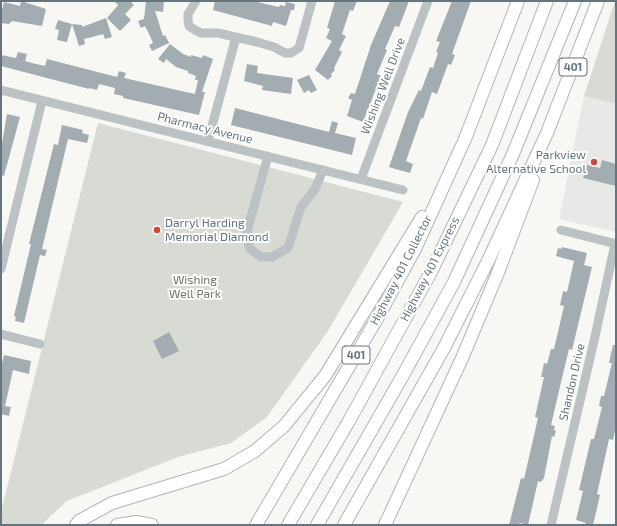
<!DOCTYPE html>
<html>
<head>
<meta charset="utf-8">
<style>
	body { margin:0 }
	#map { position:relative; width:617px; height:526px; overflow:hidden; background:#f7f7f4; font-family:"Exo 2",sans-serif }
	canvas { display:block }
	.frame { position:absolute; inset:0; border:2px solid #64757d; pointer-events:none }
</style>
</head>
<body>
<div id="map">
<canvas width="617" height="526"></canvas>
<div class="frame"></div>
</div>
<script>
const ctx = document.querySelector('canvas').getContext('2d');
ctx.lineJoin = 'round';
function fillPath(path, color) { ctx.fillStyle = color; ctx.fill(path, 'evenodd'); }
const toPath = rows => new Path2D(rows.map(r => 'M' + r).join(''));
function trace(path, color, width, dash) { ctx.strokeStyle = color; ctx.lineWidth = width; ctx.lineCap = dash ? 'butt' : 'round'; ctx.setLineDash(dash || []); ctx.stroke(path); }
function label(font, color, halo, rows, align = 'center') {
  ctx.font = font + ' "Exo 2",sans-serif'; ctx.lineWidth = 4; ctx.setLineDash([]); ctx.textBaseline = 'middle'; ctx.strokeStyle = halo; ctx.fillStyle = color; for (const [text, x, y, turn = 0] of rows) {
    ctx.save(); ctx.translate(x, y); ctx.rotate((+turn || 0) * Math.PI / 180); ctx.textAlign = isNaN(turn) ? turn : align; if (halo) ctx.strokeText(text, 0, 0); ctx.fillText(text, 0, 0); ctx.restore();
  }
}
const built = toPath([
	[584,96,616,104,616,232,559,219]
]);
const green = toPath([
	[615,1,616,1,616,104,584,96],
	[98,123,403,202,328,331,267,417,231,443,178,457,67,501,41,525,1,525,1,512]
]);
const building = toPath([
	[21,1,46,9,42,26,12,21,9,24,1,23,1,14,4,2,20,6],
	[114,1,130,1,134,5,125,14,131,20,120,31,107,18,118,5],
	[146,1,164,1,163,12,155,11,163,36,165,35,169,43,152,51,149,45,153,43,149,34,145,26,141,28,138,21,144,19],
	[215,1,253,1,279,7,280,5,285,6,286,2,295,4,294,10,291,10,286,26,273,22,272,26,213,10],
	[335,1,357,1,353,11,350,10,342,34,346,36,339,50,342,52,334,68,335,70,331,74,332,76,328,80,315,70,332,41,326,38,330,29,327,28],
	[390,1,409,1,399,27,395,26,385,49,387,50,377,74,381,76,363,122,347,116,352,100,348,98,351,93,355,94,371,45],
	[452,1,471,1,452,54,455,55,451,65,448,64,437,94,432,92,423,119,421,118,406,161,413,164,410,173,399,170,389,167,408,112,419,90,421,91,430,67,433,68,438,53,436,52,440,42,436,41],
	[106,18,112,37,105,39,103,34,96,36,84,39,85,44,79,46,72,24,82,25,82,27],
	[58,20,72,24,67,42,57,40,59,30,55,29],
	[170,44,183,54,191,57,191,55,202,58,203,55,213,59,202,92,205,92,199,115,123,98,123,96,114,94,115,88,99,84,97,90,89,88,89,89,1,66,1,55,16,58,18,52,27,54,25,61,32,63,45,66,47,59,117,77,119,71,126,73,124,78,195,94,198,80,195,80,196,76,188,73,188,71,176,67,166,59,164,63,158,59],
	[247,64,258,66,257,73,293,78,291,94,262,90,263,86,244,81],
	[309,75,317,90,311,93,309,90,304,93,297,80],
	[235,108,329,132,332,121,338,123,335,133,356,138,352,155,231,125],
	[7,114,20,117,4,176,1,175,1,149],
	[62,125,83,130,82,133,89,135,87,143,68,139,42,249,47,250,45,256,40,255,24,323,15,321,16,317,14,316,31,244,29,244,54,144,58,145],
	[602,160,616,164,616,186,583,178,587,165,600,168],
	[562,247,587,253,584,265,592,267,572,350,569,349,562,378,551,425,555,426,554,430,556,431,554,437,552,436,544,478,541,482,538,481,528,525,520,523,519,525,509,525,521,478,524,479,538,418,535,417,544,377,541,377,544,363,547,364,551,349,554,349,564,306,560,305,563,291,567,292,574,261,556,256,558,248,561,249],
	[169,332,179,351,162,359,153,341],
	[613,345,616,345,616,426,613,440,609,439,606,453,597,494,600,495,593,525,585,525,586,523,576,520,583,491,579,490,591,439,594,439,602,407,599,406,601,396,604,396,612,363,609,363],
	[4,355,31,361,29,374,13,370,5,406,11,407,9,416,1,414,1,368]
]);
const minor = toPath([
	[196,1,188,14,188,20,189,26,195,30,201,33,218,33,257,42,274,47,285,53,291,53,299,48,312,1],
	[1,90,403,190],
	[208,141,236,37],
	[268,156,246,235,250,249,261,257,272,257,288,248,301,207,315,189,323,170],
	[361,179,428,1],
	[561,230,616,244],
	[1,269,42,101],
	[1,334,40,344],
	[551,525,594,341,615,244]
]);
const highway = toPath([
	[76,525,79,521,112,503,224,469,255,451,284,426,325,376,422,217],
	[117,525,136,522,152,525],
	[256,525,378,317,415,249,465,139,518,1],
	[288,525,349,421,432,270,492,145,547,1],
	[317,525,402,377,454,282,513,154,575,1],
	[344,525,444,348,488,261,547,133,598,1],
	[385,525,463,356,497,275,533,180]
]);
const markers = [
	[594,162,4,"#d64636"],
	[157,230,4,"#d64636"]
];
const shields = [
	[573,67,28],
	[356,355,28]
];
const shieldNames = [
	["401",573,67],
	["401",356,355]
];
const streetNames = [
	["Wishing Well Drive",383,86,-69],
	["Pharmacy Avenue",205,128,14],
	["Highway 401 Express",430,269,-63],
	["Highway 401 Collector",401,270,-63],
	["Shandon Drive",572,382,-77]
];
const poiNames = [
	["Parkview",586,155],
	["Alternative School",586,169],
	["Darryl Harding",165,223,"left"],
	["Memorial Diamond",165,237,"left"]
];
const parkNames = [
	["Wishing",195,280],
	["Well Park",195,294]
];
fillPath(built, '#e8e8e7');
fillPath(green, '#d7dbd4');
fillPath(building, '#a3adb1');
trace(highway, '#b0b5b8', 14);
trace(minor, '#bcc1c4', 9);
trace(highway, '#fff', 12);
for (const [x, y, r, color] of markers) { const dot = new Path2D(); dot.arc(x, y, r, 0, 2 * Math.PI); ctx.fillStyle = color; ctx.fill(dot); trace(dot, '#fff', 1.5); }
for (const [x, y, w] of shields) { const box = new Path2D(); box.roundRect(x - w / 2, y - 9, w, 18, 3); ctx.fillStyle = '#fff'; ctx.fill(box); trace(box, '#64757d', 1); }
label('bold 11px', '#64757d', null, shieldNames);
label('12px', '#64757d', '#fff', streetNames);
label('12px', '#64757d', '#fff', poiNames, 'right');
label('12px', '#6d7a67', '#fff', parkNames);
</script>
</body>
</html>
